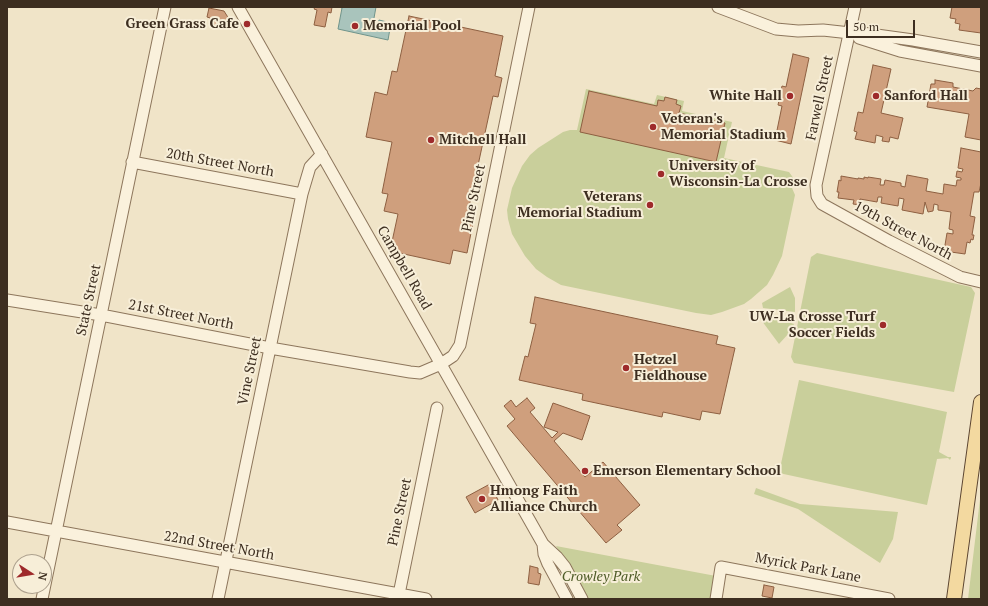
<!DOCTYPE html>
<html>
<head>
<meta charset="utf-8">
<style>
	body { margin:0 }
	#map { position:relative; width:988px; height:606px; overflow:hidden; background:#f0e4c8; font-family:"PT Serif",serif }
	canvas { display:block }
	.frame { position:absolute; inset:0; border:8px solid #3d2e20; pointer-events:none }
	.north { position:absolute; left:12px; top:554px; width:40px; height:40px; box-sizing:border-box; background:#f7eed8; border:1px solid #ada18e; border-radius:50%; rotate:102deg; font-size:11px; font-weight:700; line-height:16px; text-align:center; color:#3d2e20 }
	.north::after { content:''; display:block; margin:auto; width:14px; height:18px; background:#9e2a2b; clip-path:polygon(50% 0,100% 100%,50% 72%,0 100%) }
	.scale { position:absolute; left:846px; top:20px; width:69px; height:18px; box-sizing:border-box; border:2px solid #3d2e20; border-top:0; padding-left:5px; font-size:12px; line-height:14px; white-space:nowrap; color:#3d2e20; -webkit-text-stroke:3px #f7eed8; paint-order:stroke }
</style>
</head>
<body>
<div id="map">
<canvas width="988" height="606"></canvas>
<div class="frame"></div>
<div class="north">N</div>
<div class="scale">50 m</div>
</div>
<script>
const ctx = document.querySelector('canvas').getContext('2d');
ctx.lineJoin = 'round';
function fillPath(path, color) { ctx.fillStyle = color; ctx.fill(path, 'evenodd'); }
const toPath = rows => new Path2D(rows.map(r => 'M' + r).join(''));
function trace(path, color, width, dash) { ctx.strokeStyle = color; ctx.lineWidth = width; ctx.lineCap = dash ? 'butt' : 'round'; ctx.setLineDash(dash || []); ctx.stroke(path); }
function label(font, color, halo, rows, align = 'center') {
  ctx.font = font + ' "PT Serif",serif'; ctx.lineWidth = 4; ctx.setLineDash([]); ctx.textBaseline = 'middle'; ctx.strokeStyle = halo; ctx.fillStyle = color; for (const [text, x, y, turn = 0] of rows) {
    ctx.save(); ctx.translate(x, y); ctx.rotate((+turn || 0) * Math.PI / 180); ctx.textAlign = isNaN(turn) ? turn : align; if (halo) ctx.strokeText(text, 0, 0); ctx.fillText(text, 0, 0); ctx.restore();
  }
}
const green = toPath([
	[586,89,654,104,657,95,684,101,682,111,732,122,724,158,789,172,794,179,792,188,795,195,782,256,773,275,767,285,751,299,744,304,722,312,711,315,696,313,561,285,547,277,536,269,525,256,512,234,508,219,507,210,512,188,522,166,530,155,538,148,563,132,570,130,577,130],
	[817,253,971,287,975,293,954,392,794,363,791,357,811,257],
	[790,287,795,298,795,312,763,308,762,303],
	[762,314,794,324,790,332,779,344,759,317],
	[799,380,947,412,939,452,948,457,951,457,951,458,950,460,948,458,937,459,927,505,779,473],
	[756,488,800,504,898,512,893,539,880,563,798,509,754,494],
	[981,491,981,599,968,599],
	[556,546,716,576,712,599,587,599]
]);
const water = toPath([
	[339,7,376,7,372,29,377,30,379,20,391,23,388,40,338,29,342,8,339,7]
]);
const building = toPath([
	[315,7,332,7,331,13,328,12,325,27,314,25,317,10,314,9,315,7],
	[952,7,981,7,981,33,959,30,960,24,955,23,956,19,950,18,952,7],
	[209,8,224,11,234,27,230,29,209,24,210,18,207,17,209,8],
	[409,16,503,36,495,76,502,78,498,97,493,96,469,207,476,208,467,253,453,250,450,264,390,251,398,214,384,211,388,194,382,193,392,142,366,137,375,92,387,95,392,71,397,72,409,16],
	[793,54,809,58,791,144,775,140,782,106,778,105,782,86,786,87,793,54],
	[873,65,891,69,881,113,903,118,898,139,890,137,889,142,882,141,883,137,876,135,875,143,855,139,857,132,854,131,858,112,863,113,873,65],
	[935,80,953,83,953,87,973,91,976,88,981,89,981,140,965,137,969,114,927,107,931,84,935,84,935,80],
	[589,91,657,106,658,100,664,101,665,97,677,100,676,104,681,106,679,113,725,123,716,162,580,132,589,91],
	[961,148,981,152,981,183,979,192,974,192,970,216,975,217,972,235,974,235,973,240,971,239,970,243,967,242,965,254,944,251,947,233,953,234,953,230,949,229,951,212,938,210,938,205,934,204,933,211,928,212,925,202,923,214,902,210,904,199,899,198,898,206,881,203,882,197,878,197,877,202,860,199,860,205,853,204,854,200,838,198,839,192,837,192,839,180,841,181,841,176,858,179,858,178,864,179,864,177,868,178,868,177,881,179,880,185,884,185,885,180,901,183,901,186,905,187,907,175,928,179,926,191,943,194,944,184,956,186,957,180,961,180,961,178,956,177,957,171,962,172,963,169,958,168,961,148],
	[535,297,718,336,716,344,735,348,720,414,702,411,700,420,663,412,662,417,582,400,583,394,519,380,525,356,528,357,536,324,530,323,535,297],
	[527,398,535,408,530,412,552,438,558,432,544,427,553,403,590,416,582,440,563,433,554,441,585,477,603,462,640,505,617,525,622,530,606,543,507,426,515,419,504,406,511,400,516,407,527,398],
	[490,484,498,500,475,513,466,497,490,484],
	[530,566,538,568,538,573,541,574,539,585,528,583,530,566],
	[764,585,774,587,772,598,762,596,764,585]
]);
const minor = toPath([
	[238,7,543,544,557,557,565,567,582,599],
	[718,7,776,29,798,31,823,30,850,33,862,33,913,40,981,52],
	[855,7,816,185,817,196,822,204,889,241,960,277,981,282],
	[859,38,900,51,981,66],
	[132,162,302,194],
	[7,300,101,315,270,348,410,372,420,373,441,364,453,356,460,345,529,7],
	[7,522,426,599],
	[543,544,544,554,548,564,567,599],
	[42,599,165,7],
	[218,599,302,194,310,167,322,154],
	[398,599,437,408],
	[716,599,721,567,889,599]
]);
const major = toPath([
	[954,599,981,402]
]);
const markers = [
	[247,24,4,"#9e2a2b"],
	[355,26,4,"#9e2a2b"],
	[790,96,4,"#9e2a2b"],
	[876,96,4,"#9e2a2b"],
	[653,127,4,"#9e2a2b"],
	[431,140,4,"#9e2a2b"],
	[661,174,4,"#9e2a2b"],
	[650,205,4,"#9e2a2b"],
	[883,325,4,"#9e2a2b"],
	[626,368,4,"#9e2a2b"],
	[585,471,4,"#9e2a2b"],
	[482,499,4,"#9e2a2b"]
];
const poiNames = [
	["Green Grass Cafe",239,24,"right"],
	["Memorial Pool",363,26],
	["White Hall",782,96,"right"],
	["Sanford Hall",884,96],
	["Veteran's",661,119],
	["Memorial Stadium",661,135],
	["Mitchell Hall",439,140],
	["University of",669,166],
	["Wisconsin-La Crosse",669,182],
	["Veterans",642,197,"right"],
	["Memorial Stadium",642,213,"right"],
	["UW-La Crosse Turf",875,317,"right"],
	["Soccer Fields",875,333,"right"],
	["Hetzel",634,360],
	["Fieldhouse",634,376],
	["Emerson Elementary School",593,471],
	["Hmong Faith",490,491],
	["Alliance Church",490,507]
];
const streetNames = [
	["Farwell Street",820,98,-78],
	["20th Street North",220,163,10],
	["Pine Street",474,198,-78],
	["19th Street North",903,231,28],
	["Campbell Road",404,268,60],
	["State Street",89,300,-78],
	["21st Street North",181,315,11],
	["Vine Street",250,371,-78],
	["Pine Street",400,512,-78],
	["22nd Street North",219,546,10],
	["Myrick Park Lane",808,568,11]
];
const parkNames = [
	["Crowley Park",601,577]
];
fillPath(green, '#c9cf9b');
fillPath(water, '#a9c4bc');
trace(water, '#6f938a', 1);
fillPath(building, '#cf9f7d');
trace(building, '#8d5f41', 1);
trace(minor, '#8d765c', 13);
trace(major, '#5b4430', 16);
trace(minor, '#faf1dc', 11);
trace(major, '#f3d9a0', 14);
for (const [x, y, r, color] of markers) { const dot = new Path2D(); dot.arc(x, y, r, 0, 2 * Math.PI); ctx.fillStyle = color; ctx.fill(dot); trace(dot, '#f7eed8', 1.5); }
label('bold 14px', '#3d2e20', '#f7eed8', poiNames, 'left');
label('14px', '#3d2e20', '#f7eed8', streetNames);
label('italic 14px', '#4d5a26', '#f7eed8', parkNames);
</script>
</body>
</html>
